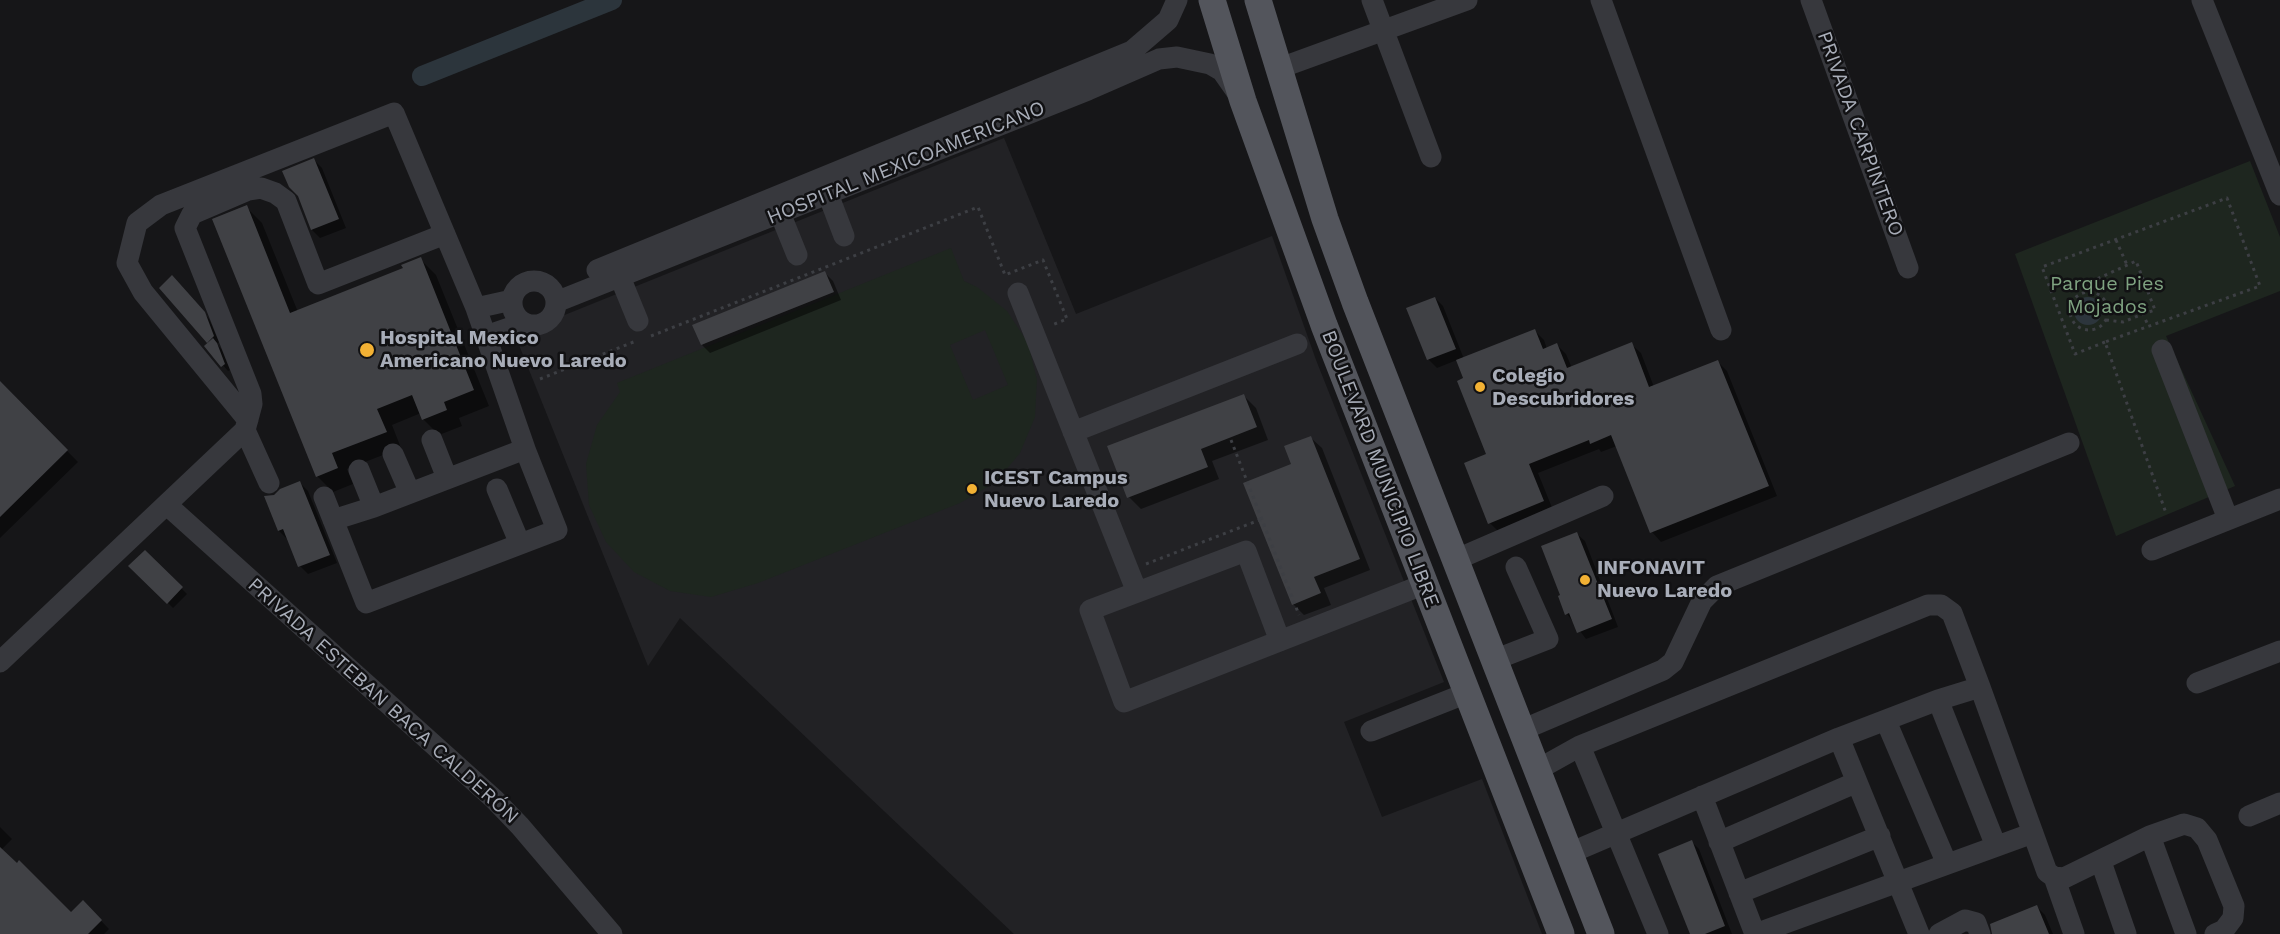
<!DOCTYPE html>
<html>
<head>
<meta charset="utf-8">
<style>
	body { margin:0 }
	canvas { display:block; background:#161618 }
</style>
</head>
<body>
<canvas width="2280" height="934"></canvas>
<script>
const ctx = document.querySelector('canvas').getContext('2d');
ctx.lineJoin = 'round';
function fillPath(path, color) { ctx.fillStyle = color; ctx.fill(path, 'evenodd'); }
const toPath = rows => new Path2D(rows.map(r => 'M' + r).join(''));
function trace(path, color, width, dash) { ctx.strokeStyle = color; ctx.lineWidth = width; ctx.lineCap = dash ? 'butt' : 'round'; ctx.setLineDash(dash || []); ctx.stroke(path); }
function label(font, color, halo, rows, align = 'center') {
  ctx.font = font + ' "Work Sans",sans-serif'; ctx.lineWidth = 5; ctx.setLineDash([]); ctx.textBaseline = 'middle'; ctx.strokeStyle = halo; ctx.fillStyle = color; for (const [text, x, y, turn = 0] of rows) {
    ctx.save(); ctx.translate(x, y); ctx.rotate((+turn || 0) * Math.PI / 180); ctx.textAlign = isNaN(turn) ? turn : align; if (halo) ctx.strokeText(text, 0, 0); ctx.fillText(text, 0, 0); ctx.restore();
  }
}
const built = toPath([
	[1004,138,1076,314,1272,236,1316,360,1444,682,1344,722,1382,817,1482,779,1542,934,1014,934,680,618,648,666,515,335]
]);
const green = toPath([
	[2250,161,2280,237,2280,291,2166,336,2235,486,2116,536,2015,254],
	[951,248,964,281,977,287,1007,311,1028,343,1037,380,1035,417,1020,453,996,482,960,503,758,583,711,597,670,591,634,572,606,542,589,505,586,464,597,425,620,392,617,383],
	[985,330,1008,385,973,400,950,345]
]);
const water = toPath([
	'2074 311a14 14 0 1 1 28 0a14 14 0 1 1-28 0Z'
]);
const shadow = toPath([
	[314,160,322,168,346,228,320,238,312,230,299,196],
	[246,207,262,223,298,312,405,269,420,259,436,275,489,406,459,418,462,426,439,435,423,419,421,413,392,425,401,448,347,469,353,484,333,492,317,476],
	[825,273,833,281,841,300,710,353,702,345],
	[177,282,209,319,219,342,217,344,222,350,230,370,228,371,206,346,210,343,161,288],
	[1435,298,1443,306,1464,359,1535,331,1544,340,1547,349,1557,345,1566,354,1572,368,1631,344,1641,353,1654,387,1718,362,1727,371,1777,496,1661,542,1652,532,1617,446,1601,452,1599,449,1538,473,1553,510,1499,532,1490,523,1488,455,1457,360,1437,368,1429,360,1408,309],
	[0,383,78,462,0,538],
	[1244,396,1256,408,1268,440,1212,461,1219,479,1141,509,1129,497],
	[1311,438,1322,448,1370,570,1324,588,1331,605,1304,615,1293,604,1293,465],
	[300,483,308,491,337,563,308,574,300,566,287,539,279,531,266,497,274,496],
	[1577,534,1585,541,1618,627,1586,639,1567,614],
	[145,552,187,594,173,608,131,566],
	[0,827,12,839,1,850,71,914,83,902,109,929,104,934,0,934],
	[1692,842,1699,849,1732,934,1692,934],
	[2037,907,2045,915,2053,934,1993,934]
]);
const canal = toPath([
	[422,76,612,0]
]);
const building = toPath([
	[314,158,339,219,311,230,298,196,289,187,282,171],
	[247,205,290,313,403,268,401,265,421,257,474,390,444,402,447,410,422,420,412,395,377,409,387,432,332,453,338,468,316,477,212,219],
	[825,271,834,292,701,345,692,325],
	[172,275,205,312,214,336,207,343,159,288],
	[1435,297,1456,349,1427,360,1406,308],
	[1535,329,1543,349,1557,343,1567,368,1632,342,1649,387,1718,360,1769,486,1650,533,1611,435,1590,444,1589,440,1529,464,1544,501,1488,524,1464,463,1486,454,1457,381,1463,378,1456,360],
	[213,338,217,343,225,364,221,367,204,346],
	[0,381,68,450,0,517],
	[1244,394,1257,427,1201,449,1208,467,1127,498,1107,446],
	[1311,436,1360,559,1314,577,1321,593,1292,605,1243,483,1291,464,1284,446],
	[300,481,330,555,298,567,283,529,278,531,264,496,274,495,280,489],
	[1577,532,1612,619,1577,633,1569,613,1565,615,1558,596,1560,595,1541,546],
	[145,550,183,587,167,604,128,566],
	[1692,840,1725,926,1705,934,1690,934,1658,854],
	[0,847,17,863,19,860,71,912,83,900,102,920,88,934,0,934],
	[2037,905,2049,934,1992,934,1990,924]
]);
const path = toPath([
	[2116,240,2127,265],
	'2070 311a19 19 0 1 1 38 0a19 19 0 1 1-38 0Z',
	[2091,292,2097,279,2136,261,2155,310,2143,314],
	[2106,320,2123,322,2143,314,2148,325],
	[651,336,978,207,1005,275,1043,260,1067,319,1052,325],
	[2105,342,2075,354,2042,267,2227,198,2260,286,2105,342,2166,513],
	[540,379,636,341],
	[1231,440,1299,615],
	[1146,564,1262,519]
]);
const minor = toPath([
	[1372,0,1431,157],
	[1601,0,1721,330],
	[1811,0,1908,268],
	[2202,0,2280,195],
	[1280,68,1467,0],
	[828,194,844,236],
	[780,213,797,255],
	[597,270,1132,51,1168,20,1177,0],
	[620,277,638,321],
	'512 303a22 22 0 1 1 44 0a22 22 0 1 1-44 0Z',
	[1018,293,1137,592],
	[556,302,1088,90,1159,59,1177,57,1210,64,1222,71,1236,91],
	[476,308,512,300],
	[486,336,524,323],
	[2162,350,2228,519],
	[248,420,143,292,127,263,137,223,161,205,394,113,476,308,525,449,374,507,333,520],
	[245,430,269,483],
	[1073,432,1297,344],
	[432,440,447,478],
	[393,454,410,493],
	[359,470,374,507],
	[497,489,520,544],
	[324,497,366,603,557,530,525,449],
	[167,505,494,799,520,826,612,934],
	[2152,550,2280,499],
	[1455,560,1603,496],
	[1280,641,1246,551,1090,610,1124,702,1425,584],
	[1494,660,1548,639,1516,567],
	[0,662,245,430,252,404,251,394,185,228,192,214,248,190,261,188,275,193,286,201,318,284,445,234],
	[2197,683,2280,651],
	[1938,700,1996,846],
	[1886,721,1947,864],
	[1522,730,1663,670,1673,662,1702,601,1717,586,2069,443],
	[1371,731,1467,693],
	[1839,738,1919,934],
	[1580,746,1658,934],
	[1537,770,1580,746,1928,605,1941,605,1952,613,1980,687],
	[1702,796,1755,934,2033,833],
	[2249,816,2280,803],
	[2150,836,2186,934],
	[1719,842,1857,782],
	[1570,853,1839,738,1938,700,1980,687,2047,872,2054,877,2064,878,2150,836,2184,824,2197,828,2207,840,2234,906,2233,918,2224,930,2215,934],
	[2101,862,2126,934],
	[2054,877,2074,934],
	[1739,893,1880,836],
	[1939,934,1965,920,1976,923,1980,934]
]);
const major = toPath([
	[1212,0,1243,101,1324,325,1561,934],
	[1258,0,1325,219,1355,302,1601,934]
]);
const markers = [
	[367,350,8,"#f2b134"],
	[1480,387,6,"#f2b134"],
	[972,489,6,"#f2b134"],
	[1585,580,6,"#f2b134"]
];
const streetNames = [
	["PRIVADA CARPINTERO",1860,134,70],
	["HOSPITAL MEXICOAMERICANO",906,163,-22],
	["BOULEVARD MUNICIPIO LIBRE",1380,469,69],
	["PRIVADA ESTEBAN BACA CALDERÓN",383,701,42]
];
const parkNames = [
	["Parque Pies",2107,284],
	["Mojados",2107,307]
];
const poiNames = [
	["Hospital Mexico",380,338],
	["Americano Nuevo Laredo",380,361],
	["Colegio",1492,376],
	["Descubridores",1492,399],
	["ICEST Campus",984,478],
	["Nuevo Laredo",984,501],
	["INFONAVIT",1597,568],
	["Nuevo Laredo",1597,591]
];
fillPath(built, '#222225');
fillPath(green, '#1e261f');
fillPath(water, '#2c353c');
fillPath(shadow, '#0007');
trace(canal, '#2c353c', 20);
fillPath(building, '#404145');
trace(path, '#3d3f44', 3, [3, 4.5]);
trace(minor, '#37383d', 21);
trace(major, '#53555c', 27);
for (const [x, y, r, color] of markers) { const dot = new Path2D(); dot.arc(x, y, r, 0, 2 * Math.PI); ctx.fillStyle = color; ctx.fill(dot); trace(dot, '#111113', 2); }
label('20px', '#a8adb8', '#111113', streetNames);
label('20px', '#7fa381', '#111113', parkNames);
label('bold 20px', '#a8adb8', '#111113', poiNames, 'left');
</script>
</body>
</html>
